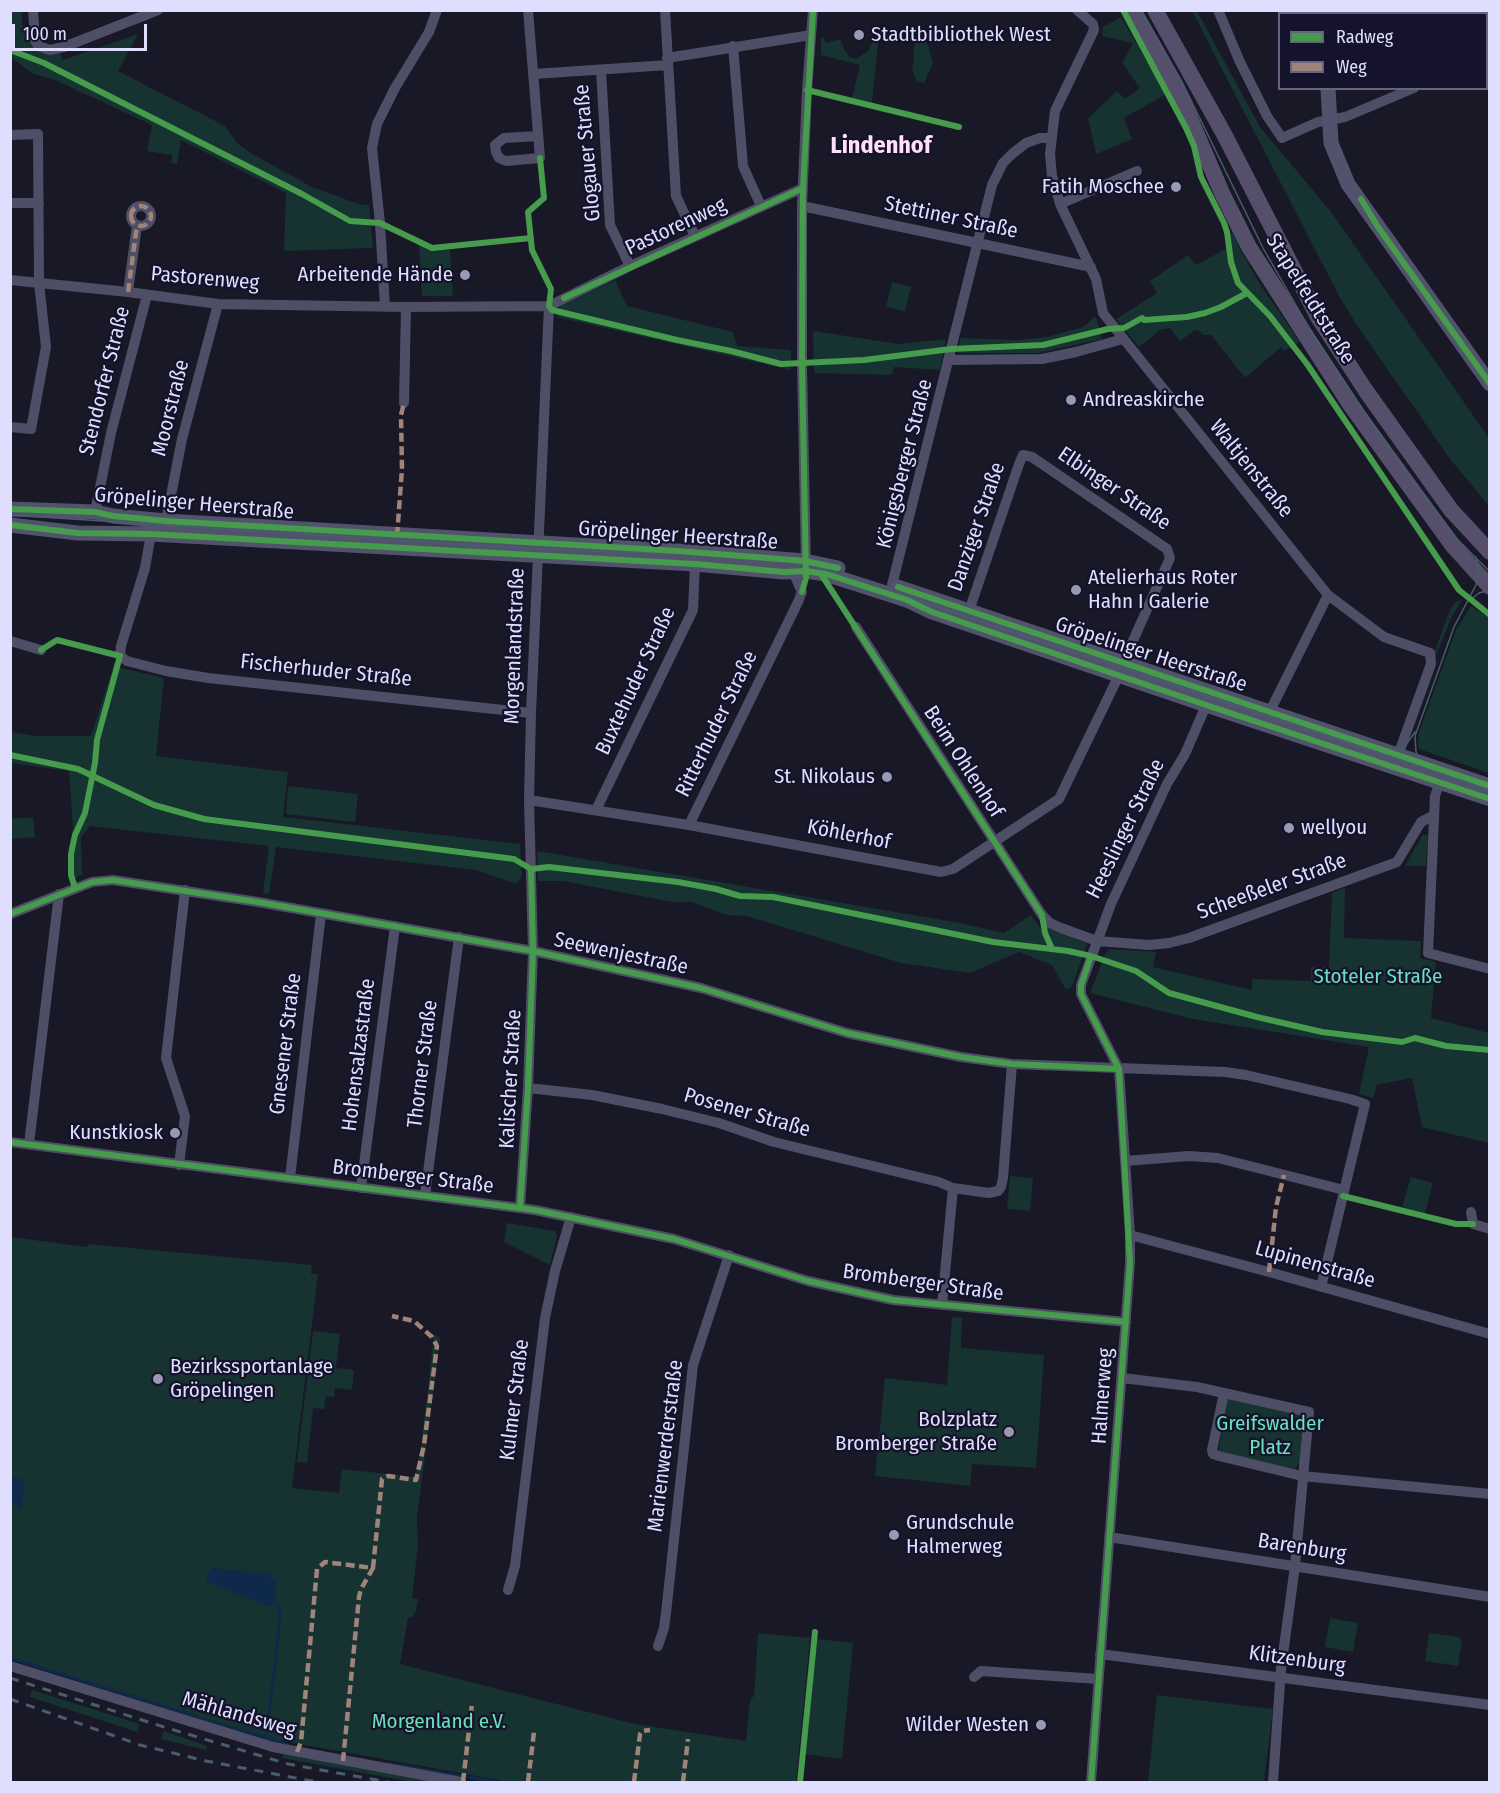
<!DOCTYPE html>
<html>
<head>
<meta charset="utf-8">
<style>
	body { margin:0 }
	#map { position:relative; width:1500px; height:1793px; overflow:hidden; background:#191826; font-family:"Fira Sans Condensed",sans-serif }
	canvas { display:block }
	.frame { position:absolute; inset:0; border:12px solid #dfdeff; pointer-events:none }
	.legend { position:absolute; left:1278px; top:12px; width:210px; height:78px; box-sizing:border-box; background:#15122c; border:2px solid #666480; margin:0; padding:8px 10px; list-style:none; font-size:18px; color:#dfdeff }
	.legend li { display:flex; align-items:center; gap:12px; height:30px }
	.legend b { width:30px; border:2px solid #666480 }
	.scale { position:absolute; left:12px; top:24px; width:135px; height:27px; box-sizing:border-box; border:3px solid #dfdeff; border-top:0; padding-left:8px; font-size:18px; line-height:21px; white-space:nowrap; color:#dfdeff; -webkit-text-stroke:4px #15122c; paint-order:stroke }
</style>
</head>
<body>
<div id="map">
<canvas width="1500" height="1793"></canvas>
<div class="frame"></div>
<ul class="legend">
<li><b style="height:8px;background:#469c4c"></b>Radweg</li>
<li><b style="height:8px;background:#a18479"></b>Weg</li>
</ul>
<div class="scale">100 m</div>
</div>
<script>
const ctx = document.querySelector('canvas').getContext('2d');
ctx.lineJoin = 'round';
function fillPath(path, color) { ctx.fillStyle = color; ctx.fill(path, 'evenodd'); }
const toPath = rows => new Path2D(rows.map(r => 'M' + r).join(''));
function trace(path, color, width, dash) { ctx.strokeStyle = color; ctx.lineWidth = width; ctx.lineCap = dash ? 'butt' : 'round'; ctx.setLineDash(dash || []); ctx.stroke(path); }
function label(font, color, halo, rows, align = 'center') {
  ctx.font = font + ' "Fira Sans Condensed",sans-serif'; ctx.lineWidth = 4.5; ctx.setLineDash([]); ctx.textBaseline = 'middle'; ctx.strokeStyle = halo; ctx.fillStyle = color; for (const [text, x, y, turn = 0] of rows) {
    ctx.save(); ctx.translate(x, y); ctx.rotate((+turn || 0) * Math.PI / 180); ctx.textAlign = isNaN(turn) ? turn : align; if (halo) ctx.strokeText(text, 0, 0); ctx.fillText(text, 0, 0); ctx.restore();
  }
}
const green = toPath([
	[10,11,22,11,22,26,32,27,34,44,60,53,63,60,138,34,118,71,225,126,238,144,249,152,312,187,361,205,369,205,373,248,284,251,286,193,181,140,177,164,171,163,172,155,147,151,152,125,55,80,34,74,11,58],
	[1192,11,1197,11,1260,127,1331,212,1489,438,1489,506,1450,459,1358,327,1339,296],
	[1121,17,1166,94,1124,118,1132,139,1096,154,1088,118,1117,91,1125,99,1140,88,1122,63,1133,43,1102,36,1103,27],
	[879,34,872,102,852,98,860,65,821,55,821,39,824,37,826,43,840,39,845,51,850,57,856,59,868,51,876,35],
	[917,37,923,38,928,45,933,63,924,83,917,81,912,70,914,60,913,53],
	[1233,233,1241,251,1261,286,1300,342,1284,351,1281,347,1245,378,1211,335,1203,335,1200,331,1195,330,1180,341,1170,328,1160,330,1139,347,1116,319,1157,293,1150,281,1188,255,1196,265,1226,249,1225,236],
	[419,245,431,251,450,249,453,296,422,296],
	[615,280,627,306,733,332,737,346,791,350,791,370,557,317,560,306],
	[892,282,911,287,905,311,886,307],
	[1096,317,1102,339,1038,353,958,353,960,338,1018,340,1047,337,1083,327,1093,318],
	[813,331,899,344,946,339,940,370,894,367,892,375,814,373],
	[1462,600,1452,616,1435,658,1434,653,1451,607,1457,601],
	[1471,606,1489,618,1489,773,1419,749,1418,741,1419,732,1456,630],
	[115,661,121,668,164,678,156,756,288,772,283,817,520,844,522,876,516,884,476,870,276,847,269,894,263,893,269,846,90,826,81,837,82,875,70,880,69,847,73,830,69,771,11,763,11,732,36,736,91,736],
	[288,786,358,794,355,822,286,814],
	[33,817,35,837,11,839,11,819],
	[1423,834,1428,836,1426,866,1405,866],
	[537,851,960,923,1004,933,1031,915,1041,929,1046,925,1087,944,1072,987,1066,990,1052,965,1019,952,970,973,901,963,747,916,728,915,691,902,672,902,563,881,538,881],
	[1345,888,1344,938,1421,941,1420,958,1436,962,1431,1018,1489,1033,1489,1143,1422,1127,1412,1078,1377,1085,1373,1098,1359,1094,1369,1047,1193,1019,1090,993,1106,952,1110,949,1156,952,1153,967,1252,990,1252,979,1311,981,1311,967,1329,967,1332,893],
	[1010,1176,1033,1178,1030,1211,1007,1209],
	[1411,1177,1433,1183,1425,1213,1402,1207],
	[507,1223,555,1231,557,1236,550,1265,504,1242],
	[11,1237,87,1247,89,1244,312,1265,311,1274,318,1274,292,1488,339,1493,342,1469,415,1477,421,1448,434,1335,440,1338,417,1518,418,1545,412,1598,418,1599,416,1611,413,1616,408,1618,400,1664,635,1724,746,1741,750,1700,754,1696,758,1633,810,1638,796,1782,510,1782,266,1738,238,1731,11,1659],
	[952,1317,962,1318,961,1348,1044,1355,1036,1468,972,1464,970,1486,875,1476,885,1378,947,1385],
	[313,1331,340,1334,336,1368,354,1370,352,1390,335,1388,334,1397,326,1396,324,1409,313,1408,307,1463,297,1462],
	[1227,1399,1233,1399,1297,1413,1303,1416,1300,1462,1295,1469,1218,1452],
	[1330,1618,1358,1623,1353,1652,1325,1647],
	[1429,1633,1459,1637,1462,1641,1458,1666,1425,1661],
	[817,1639,853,1643,842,1759,805,1754],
	[32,1690,102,1712,140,1724,137,1732,30,1697],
	[1157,1695,1273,1709,1264,1782,1148,1782],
	[164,1731,207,1746,206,1750,161,1739],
	[283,1752,441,1782,412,1782,282,1758]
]);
const water = toPath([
	[16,1477,24,1481,22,1508,11,1502,11,1479],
	[213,1568,268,1574,276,1581,275,1603,266,1606,206,1581,209,1571]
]);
const stream = toPath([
	[10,1658,195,1716],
	[199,1718,287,1744],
	[266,1739,278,1639,280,1607,275,1603],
	[391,1764,461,1776],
	[468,1777,496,1782]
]);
const street = toPath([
	[33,10,35,40,38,46,50,50,64,47,158,10],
	[528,10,540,158,506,161,499,158,496,152,495,145,504,138,538,136],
	[665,10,676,196,695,236],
	[1077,10,1093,24,1094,30,1055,111,1050,154,1052,176,1060,204,1096,279,1103,313,1328,595,1384,637,1430,653,1431,664,1398,755],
	[1218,10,1240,62,1267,116,1282,138,1318,122,1345,117,1414,88],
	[733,46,743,166,761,206],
	[667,58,811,35],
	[1486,58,1490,57],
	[601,70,610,225,630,266],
	[534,74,668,65],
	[10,135,38,134,39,283,46,347,31,429,10,427],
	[10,203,39,203],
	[1060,204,1137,171],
	[802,206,1091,267],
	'131 216a10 10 0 1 1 20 0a10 10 0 1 1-20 0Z',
	[10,280,128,292,218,304,406,307,549,306,630,266,803,188],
	[128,292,137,225],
	[385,307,380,223,372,148,377,124,395,88,429,32,437,10],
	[948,360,1042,359,1076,352,1123,339],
	[404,403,406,307],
	[95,512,111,433,147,295],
	[166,521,182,439,218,304],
	[151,534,145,568,121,646,120,656,127,661,166,671,208,678,531,713],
	[806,568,802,364,802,206,807,90,813,10],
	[892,585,992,185,1003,163,1012,154,1026,143,1040,138,1051,138],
	[969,611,1019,464,1023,455,1032,457,1167,549,1170,558,1123,663],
	[856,627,1042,915,1050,923,1061,928,1097,941,1149,945,1169,943,1189,938,1397,862,1421,822,1434,815],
	[10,641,41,650],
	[1270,711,1328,595],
	[1440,781,1435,796,1428,953,1490,969],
	[529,800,689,825,941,872,953,869,1059,799,1119,675],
	[596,810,693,610,695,564],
	[689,825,798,602,802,592,793,572],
	[10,914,92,882,113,880,258,902,533,951,701,988,847,1033,961,1057,1012,1064,1225,1072,1246,1075,1350,1099,1365,1104,1321,1287],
	[528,1088,592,1095,662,1109,719,1123,774,1142,939,1182,953,1188,989,1193,998,1191,1001,1187,1003,1178,1012,1064],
	[10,1142,535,1210,674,1239,808,1281,893,1300,1126,1322],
	[29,1144,59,894],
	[1125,1161,1189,1156,1218,1158,1344,1190],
	[179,1165,185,1116,166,1058,185,890],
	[290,1178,321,914],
	[361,1188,395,926],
	[425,1195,459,937],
	[520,1207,528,1088,533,951,529,800,531,713,549,306],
	[1471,1212,1473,1224,1490,1229],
	[1130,1235,1269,1272,1490,1334],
	[942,1305,953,1188],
	[1122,1378,1197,1387,1309,1412,1295,1566,1281,1669,1273,1782],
	[1224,1393,1212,1450,1213,1454,1219,1456,1302,1476,1490,1494],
	[1109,1537,1490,1597],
	[508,1590,515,1566,545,1318,555,1271,571,1217],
	[658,1646,664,1628,666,1613,693,1365,729,1255],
	[1100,1654,1490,1705],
	[10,1666,273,1747,461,1782],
	[974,1677,981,1671,1098,1679],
	[1091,1782,1130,1263,1130,1235,1119,1069,1081,994,1081,985,1111,904,1167,784,1185,754,1208,701]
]);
const secondary = toPath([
	[1326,10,1326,14],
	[1328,88,1331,143,1348,184,1490,384],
	[10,509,95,512,113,516,166,521,678,551,805,561,838,568],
	[10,525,78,533,151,534,440,550,695,564,784,572,806,571,826,574,907,600,932,612,1206,705,1490,799],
	[898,587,1490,786]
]);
const primary = toPath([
	[1133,10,1176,86,1222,193,1249,247,1349,403,1453,546,1490,587],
	[1155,10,1224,134,1318,317,1366,391,1451,510,1490,552]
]);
const tram = toPath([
	[1141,10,1186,90,1263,248,1309,328,1364,411,1416,485,1458,540,1490,572],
	[10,515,488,546,589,551,698,554,785,559,805,563,1490,790],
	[1469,601,1479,593,1490,590],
	[1383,755,1398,751,1405,746,1415,732],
	[1430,769,1420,759,1416,752,1415,736,1454,627,1476,585,1479,571,1476,557]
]);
const rail = toPath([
	[10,1678,164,1727,288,1764,388,1782],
	[10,1699,140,1745,206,1761,317,1782]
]);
const quiet = toPath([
	'131 216a10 10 0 1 1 20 0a10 10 0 1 1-20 0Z',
	[128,292,137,225],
	[397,536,402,469,401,415,404,403],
	[1269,1272,1276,1207,1284,1175],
	[373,1568,382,1479,388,1476,416,1480,424,1445,437,1346,432,1337,414,1321,392,1316],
	[297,1752,301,1742,317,1569,325,1562,373,1568,361,1589,359,1597,343,1761],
	[463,1782,472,1704],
	[528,1782,534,1732],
	[634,1782,640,1734,642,1731,650,1730],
	[683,1782,688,1739]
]);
const cycleway = toPath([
	[1123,10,1186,128,1194,146,1201,177,1224,223,1227,232,1231,262,1238,283,1270,316,1307,364,1459,590,1490,615],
	[10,50,44,63,302,194,350,221,380,223,432,248,531,238],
	[807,90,959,127],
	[540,158,544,198,528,212,532,250,551,289,549,306,552,310,677,340,731,351,781,364,864,360,951,349,1043,345,1108,329,1124,328,1142,318,1144,320,1187,317,1205,313,1221,307,1247,293],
	[1361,199,1378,227,1490,384],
	[564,298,803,188],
	[10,509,95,512,113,516,166,521,678,551,805,561,838,568],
	[10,525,78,533,151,534,440,550,695,564,784,572,806,571,826,574,907,600,932,612,1206,705,1490,799],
	[821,574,1042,915,1045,933,1052,949],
	[898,587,1490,786],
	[802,592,806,578,802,364,803,188,813,10],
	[41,650,57,640,120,656,97,740,95,763,85,813,75,835,71,854,71,875,75,888],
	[10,755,78,769,154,805,204,819,514,859,531,869,549,867,678,882,716,889,740,896,773,897,993,942,1068,951,1091,956,1136,971,1169,993,1257,1017,1322,1032,1402,1042,1415,1038,1446,1046,1490,1050],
	[10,914,92,882,113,880,258,902,533,951,701,988,847,1033,961,1057,1012,1064,1119,1069],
	[10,1142,535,1210,674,1239,808,1281,893,1300,1126,1322],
	[1343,1196,1456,1224,1473,1224],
	[520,1207,528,1088,533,951,531,869],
	[800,1782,815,1632],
	[1091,1782,1130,1263,1119,1069,1081,994,1081,985,1091,956]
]);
const markers = [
	[859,35,6,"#9a99b3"],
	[1176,187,6,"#9a99b3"],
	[465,275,6,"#9a99b3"],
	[1071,400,6,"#9a99b3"],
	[1076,590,6,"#9a99b3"],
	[887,777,6,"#9a99b3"],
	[1289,828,6,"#9a99b3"],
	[175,1133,6,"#9a99b3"],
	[158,1379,6,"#9a99b3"],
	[1009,1432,6,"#9a99b3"],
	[894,1535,6,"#9a99b3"],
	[1041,1725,6,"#9a99b3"]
];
const poiNames = [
	["Stadtbibliothek West",871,35],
	["Fatih Moschee",1164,187,"right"],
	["Arbeitende Hände",453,275,"right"],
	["Andreaskirche",1083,400],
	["Atelierhaus Roter",1088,578],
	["Hahn I Galerie",1088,602],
	["St. Nikolaus",875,777,"right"],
	["wellyou",1301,828],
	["Kunstkiosk",163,1133,"right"],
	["Bezirkssportanlage",170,1367],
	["Gröpelingen",170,1391],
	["Bolzplatz",997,1420,"right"],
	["Bromberger Straße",997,1444,"right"],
	["Grundschule",906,1523],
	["Halmerweg",906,1547],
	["Wilder Westen",1029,1725,"right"]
];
const streetNames = [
	["Glogauer Straße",588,153,-95],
	["Stettiner Straße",951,218,12],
	["Pastorenweg",676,227,-25],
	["Pastorenweg",205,279,5],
	["Stapelfeldtstraße",1310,299,58],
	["Stendorfer Straße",105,381,-76],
	["Moorstraße",171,408,-76],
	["Königsberger Straße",905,464,-76],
	["Waltjenstraße",1251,469,51],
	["Elbinger Straße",1114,489,34],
	["Gröpelinger Heerstraße",194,504,5],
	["Danziger Straße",977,527,-71],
	["Gröpelinger Heerstraße",678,536,4],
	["Morgenlandstraße",515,646,-88],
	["Gröpelinger Heerstraße",1151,655,18],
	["Fischerhuder Straße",326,671,6],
	["Buxtehuder Straße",636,681,-65],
	["Ritterhuder Straße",717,724,-64],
	["Beim Ohlenhof",963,762,57],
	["Heeslinger Straße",1126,829,-64],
	["Köhlerhof",849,835,11],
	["Scheeßeler Straße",1272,887,-20],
	["Seewenjestraße",621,954,12],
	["Gnesener Straße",286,1044,-83],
	["Hohensalzastraße",359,1055,-83],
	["Thorner Straße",423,1064,-83],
	["Kalischer Straße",511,1079,-87],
	["Posener Straße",747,1113,16],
	["Bromberger Straße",413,1177,7],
	["Lupinenstraße",1315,1265,16],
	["Bromberger Straße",923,1283,8],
	["Halmerweg",1103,1396,-86],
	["Kulmer Straße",515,1400,-83],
	["Marienwerderstraße",666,1446,-83],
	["Barenburg",1302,1548,9],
	["Klitzenburg",1297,1660,8],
	["Mählandsweg",239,1715,16]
];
const parkNames = [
	["Stoteler Straße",1378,977],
	["Greifswalder",1270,1424],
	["Platz",1270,1448],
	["Morgenland e.V.",439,1722]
];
const quarterNames = [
	["Lindenhof",881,146]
];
fillPath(green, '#163231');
fillPath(water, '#0f294b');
trace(stream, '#0f294b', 3);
trace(street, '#4e4e67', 10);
trace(secondary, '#51536d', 15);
trace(primary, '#564f6c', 16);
trace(tram, '#475e6e', 1.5);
trace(rail, '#475e6e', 3, [9, 8]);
trace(quiet, '#a18479', 4.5, [9, 4.5]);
trace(cycleway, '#469c4c', 6);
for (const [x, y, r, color] of markers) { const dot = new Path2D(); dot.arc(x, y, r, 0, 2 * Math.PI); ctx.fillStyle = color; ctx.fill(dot); trace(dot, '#15122c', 2); }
label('21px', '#dfdeff', '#15122c', poiNames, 'left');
label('21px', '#dfdeff', '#15122c', streetNames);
label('21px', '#69e0b9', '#15122c', parkNames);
label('bold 24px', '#ffe0f6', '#15122c', quarterNames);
</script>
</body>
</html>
